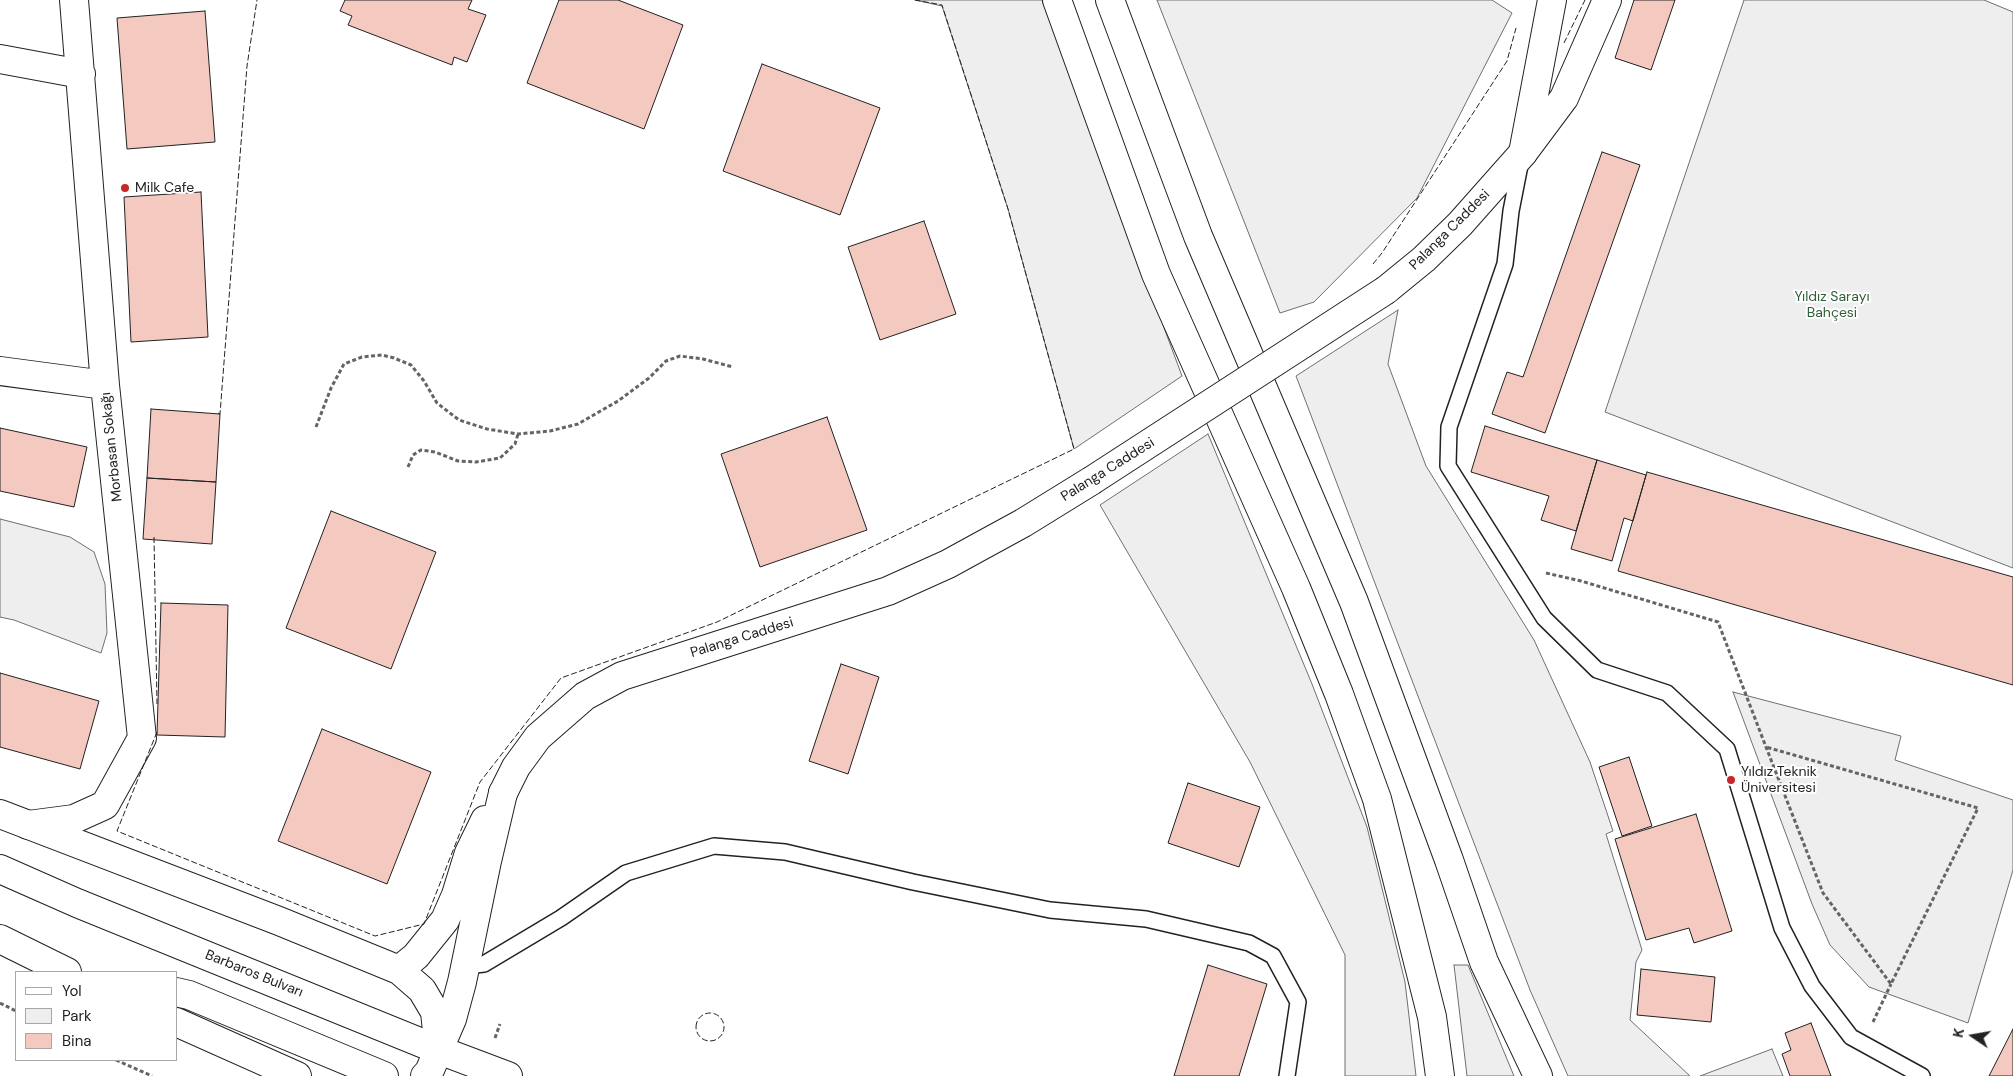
<!DOCTYPE html>
<html>
<head>
<meta charset="utf-8">
<style>
	body { margin:0 }
	#map { position:relative; width:2013px; height:1076px; overflow:hidden; background:#fff; font-family:"DM Sans",sans-serif }
	canvas { display:block }
	.legend { position:absolute; left:15px; top:971px; width:162px; height:90px; box-sizing:border-box; background:#fff; border:1px solid #a7a7a7; margin:0; padding:6px 9px; list-style:none; font-size:15px; color:#222 }
	.legend li { display:flex; align-items:center; gap:10px; height:25px }
	.legend b { width:25px; border:1px solid #a7a7a7 }
	.north { position:absolute; left:1948px; top:1011px; width:50px; height:50px; -webkit-text-stroke:4px #fff; paint-order:stroke; rotate:282deg; font-size:14px; font-weight:700; line-height:20px; text-align:center; color:#222 }
	.north::after { content:''; display:block; margin:auto; width:18px; height:22px; background:#222; clip-path:polygon(50% 0,100% 100%,50% 72%,0 100%) }
</style>
</head>
<body>
<div id="map">
<canvas width="2013" height="1076"></canvas>
<ul class="legend">
<li><b style="height:6px;background:#fff"></b>Yol</li>
<li><b style="height:14px;background:#eee"></b>Park</li>
<li><b style="height:14px;background:#f3c9c0"></b>Bina</li>
</ul>
<div class="north">K</div>
</div>
<script>
const ctx = document.querySelector('canvas').getContext('2d');
ctx.lineJoin = 'round';
function fillPath(path, color) { ctx.fillStyle = color; ctx.fill(path, 'evenodd'); }
const toPath = rows => new Path2D(rows.map(r => 'M' + r).join(''));
function trace(path, color, width, dash) { ctx.strokeStyle = color; ctx.lineWidth = width; ctx.lineCap = dash ? 'butt' : 'round'; ctx.setLineDash(dash || []); ctx.stroke(path); }
function label(font, color, halo, rows, align = 'center') {
  ctx.font = font + ' "DM Sans",sans-serif'; ctx.lineWidth = 4; ctx.setLineDash([]); ctx.textBaseline = 'middle'; ctx.strokeStyle = halo; ctx.fillStyle = color; for (const [text, x, y, turn = 0] of rows) {
    ctx.save(); ctx.translate(x, y); ctx.rotate((+turn || 0) * Math.PI / 180); ctx.textAlign = isNaN(turn) ? turn : align; if (halo) ctx.strokeText(text, 0, 0); ctx.fillText(text, 0, 0); ctx.restore();
  }
}
const green = toPath([
	[915,0,1042,0,1182,376,1074,449,1008,209,942,6,915,0],
	[1157,0,1492,0,1512,13,1417,198,1314,302,1280,313,1157,0],
	[1744,0,1984,0,2013,12,2013,568,1605,412,1744,0],
	[1398,310,1388,364,1426,466,1534,640,1590,762,1613,831,1606,834,1642,950,1636,962,1630,1020,1690,1076,1568,1076,1530,990,1296,376,1398,310],
	[1208,434,1312,684,1367,827,1405,982,1416,1076,1345,1076,1345,955,1250,762,1100,505,1208,434],
	[0,519,70,537,94,552,105,584,107,633,101,653,14,620,0,617,0,519],
	[1733,692,1901,736,1895,760,2013,800,2013,870,1968,1023,1869,987,1830,945,1812,904,1733,692],
	[1454,965,1468,965,1514,1076,1467,1076,1454,965],
	[1772,1049,1783,1076,1700,1076,1772,1049]
]);
const building = toPath([
	[345,0,472,0,468,9,486,15,467,62,454,57,452,65,348,25,352,16,340,11,345,0],
	[559,0,618,0,683,25,644,129,527,83,559,0],
	[1634,0,1675,0,1651,70,1615,58,1634,0],
	[205,11,215,142,127,149,117,18,205,11],
	[762,64,880,108,840,215,723,171,762,64],
	[1602,152,1640,165,1545,433,1492,414,1507,372,1523,377,1602,152],
	[201,192,208,337,131,342,124,197,201,192],
	[924,221,956,314,880,340,848,247,924,221],
	[151,409,220,414,216,482,147,478,151,409],
	[827,417,867,530,760,567,721,454,827,417],
	[1485,426,1597,460,1576,531,1541,520,1549,496,1471,472,1485,426],
	[0,428,87,447,74,507,0,491,0,428],
	[1597,460,1646,475,1633,521,1624,518,1612,561,1571,549,1597,460],
	[1647,472,2013,577,2013,685,1618,571,1647,472],
	[147,478,216,482,212,544,143,539,147,478],
	[331,511,436,552,391,669,286,628,331,511],
	[161,603,228,605,225,737,157,735,161,603],
	[841,664,879,677,848,774,809,761,841,664],
	[0,673,99,701,80,769,0,747,0,673],
	[322,729,431,772,387,884,278,841,322,729],
	[1629,757,1652,826,1622,836,1599,767,1629,757],
	[1188,783,1260,807,1239,867,1168,843,1188,783],
	[1696,814,1732,931,1694,943,1689,928,1646,940,1615,839,1696,814],
	[1208,965,1267,984,1239,1076,1174,1076,1208,965],
	[1641,969,1715,977,1711,1022,1637,1015,1641,969],
	[1811,1023,1831,1076,1790,1076,1782,1054,1791,1050,1785,1033,1811,1023],
	[2013,1029,2013,1076,1989,1076,2013,1029]
]);
const path = toPath([
	[316,427,331,388,344,364,362,357,382,355,394,358,411,365,424,381,437,403,459,420,487,429,518,434,550,431,578,424,618,401,649,378,666,361,680,356,703,359,733,367],
	[408,467,413,455,421,450,435,452,458,461,476,462,500,458,515,444,518,434],
	[1546,573,1581,581,1718,622,1766,747,1823,893,1891,984,1978,808,1766,747],
	[0,1003,16,1011],
	[1873,1022,1891,984],
	[495,1038,500,1024],
	[116,1060,152,1076]
]);
const lane = toPath([
	[1521,160,1511,211,1505,264,1449,427,1448,466,1544,618,1597,670,1667,693,1727,749,1782,928,1812,986,1851,1037,1922,1076],
	[466,966,484,964,561,918,626,873,714,846,785,852,913,882,1050,910,1146,919,1249,943,1273,956,1298,1002,1287,1076]
]);
const street = toPath([
	[0,59,81,74],
	[1523,153,1552,0],
	[0,371,105,385],
	[28,825,74,819,105,805,142,738,105,385,74,0]
]);
const secondary = toPath([
	[1386,290,1424,259,1460,224,1523,153,1564,98,1607,0],
	[503,793,516,767,538,737,585,696,622,676,888,591,948,564,979,547,1023,523,1091,481]
]);
const primary = toPath([
	[0,814,279,921,399,970,422,990,435,1012,439,1050],
	[0,869,77,903,439,1050,508,1076],
	[0,939,67,972],
	[399,970,416,956,445,920,456,895,469,853,485,820],
	[176,992,189,995,384,1076],
	[176,1022,297,1076],
	[425,1076,429,1072,452,1019,462,982,487,861,503,793]
]);
const highway = toPath([
	[1057,0,1156,274,1296,588,1339,694,1377,799,1432,1017,1440,1076],
	[1110,0,1198,236,1354,602,1449,860,1484,962,1538,1076]
]);
const secondaryBridge = toPath([
	[1091,481,1386,290]
]);
const fence = toPath([
	[1564,43,1585,0],
	[1373,264,1382,253,1507,61,1516,28],
	[218,413,220,414,247,66,257,0],
	[154,537,157,704],
	[157,732,117,831,375,936,424,924,480,782,561,678,717,622,1074,449,1008,209,942,5,915,0],
	'696 1027a14 14 0 1 1 28 0a14 14 0 1 1-28 0Z'
]);
const markers = [
	[125,188,5,"#c62828"],
	[1731,780,5,"#c62828"]
];
const poiNames = [
	["Milk Cafe",135,188],
	["Yıldız Teknik",1741,772],
	["Üniversitesi",1741,788]
];
const streetNames = [
	["Palanga Caddesi",1450,230,-45],
	["Morbasan Sokağı",112,447,-96],
	["Palanga Caddesi",1108,470,-32],
	["Palanga Caddesi",742,638,-17],
	["Barbaros Bulvarı",254,974,22]
];
const parkNames = [
	["Yıldız Sarayı",1832,297],
	["Bahçesi",1832,313]
];
fillPath(green, '#eee');
trace(green, '#6f6f6f', 1);
fillPath(building, '#f3c9c0');
trace(building, '#222', 1);
trace(lane, '#222', 18);
trace(street, '#222', 30);
trace(secondary, '#222', 30);
trace(primary, '#222', 30);
trace(highway, '#222', 30);
trace(path, '#646464', 3, [4, 2.5]);
trace(lane, '#fff', 15);
trace(street, '#fff', 28);
trace(secondary, '#fff', 28);
trace(primary, '#fff', 28);
trace(highway, '#fff', 28);
trace(secondaryBridge, '#222', 30, []);
trace(secondaryBridge, '#fff', 28);
trace(fence, '#222', 1, [6, 2.5]);
for (const [x, y, r, color] of markers) { const dot = new Path2D(); dot.arc(x, y, r, 0, 2 * Math.PI); ctx.fillStyle = color; ctx.fill(dot); trace(dot, '#fff', 2); }
label('14px', '#222', '#fff', poiNames, 'left');
label('14px', '#222', '#fff', streetNames);
label('14px', '#2f5e38', '#fff', parkNames);
</script>
</body>
</html>
